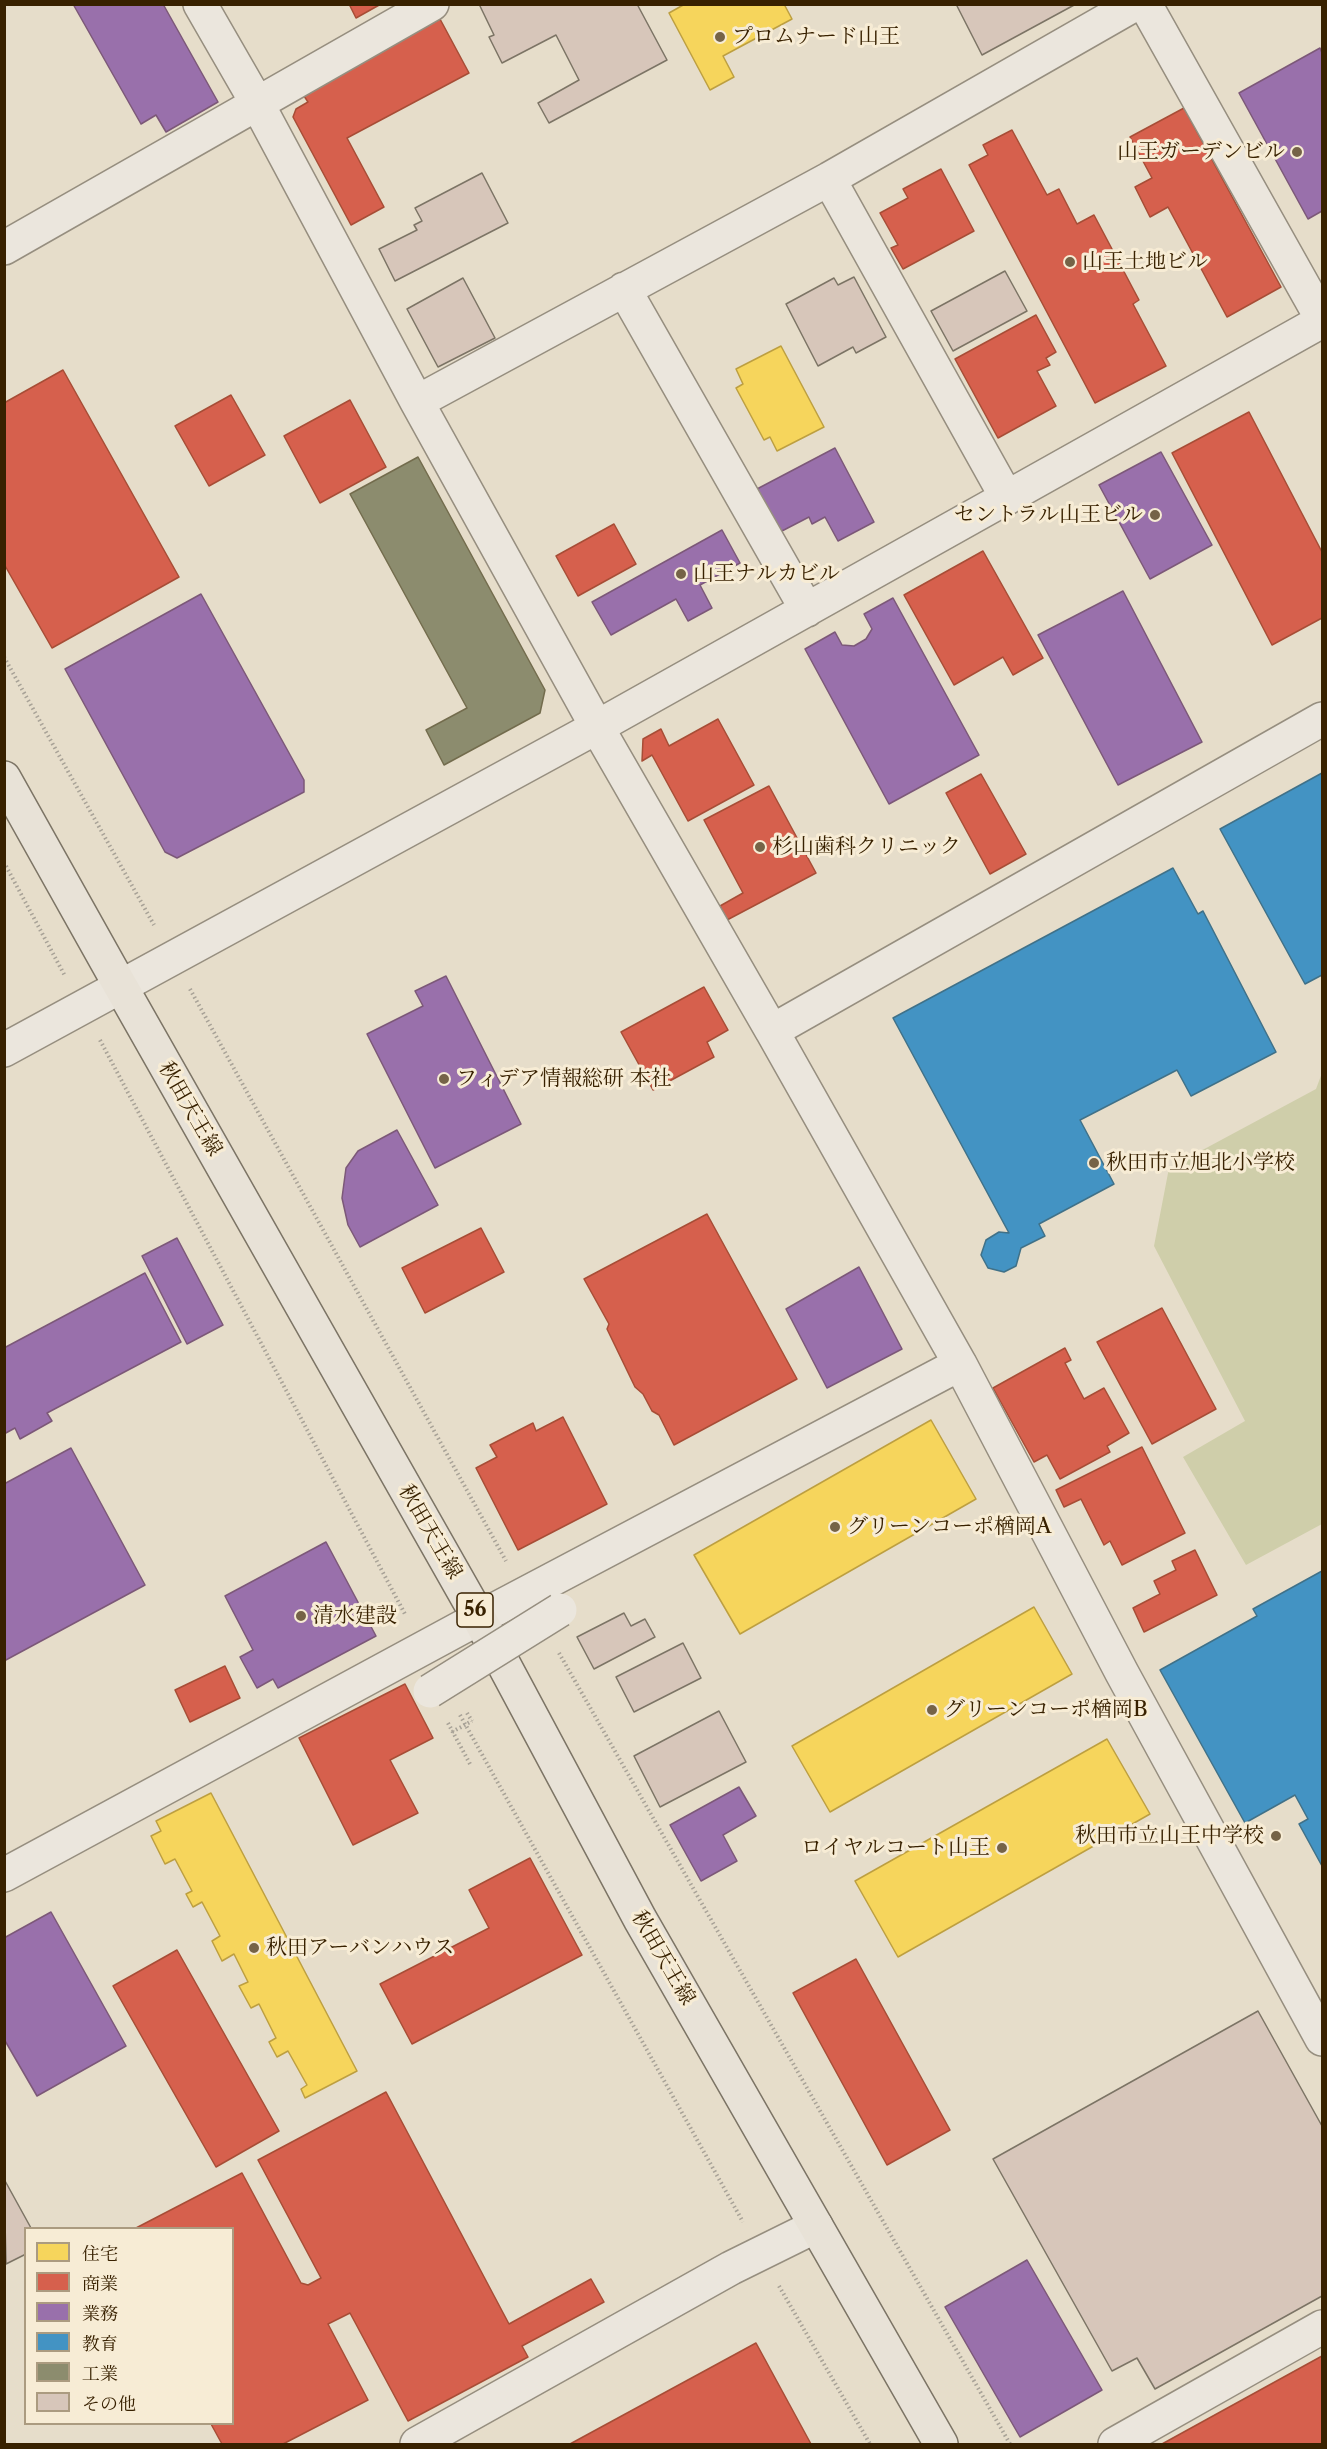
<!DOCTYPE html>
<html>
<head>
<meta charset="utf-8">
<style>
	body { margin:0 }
	#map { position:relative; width:1327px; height:2449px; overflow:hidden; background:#e6ddca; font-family:"Libre Caslon Text","Noto Serif JP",serif }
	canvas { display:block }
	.frame { position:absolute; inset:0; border:6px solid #382100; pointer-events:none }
	.legend { position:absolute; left:24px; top:2227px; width:210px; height:198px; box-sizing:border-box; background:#f7ecd5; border:2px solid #ab9b80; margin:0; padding:8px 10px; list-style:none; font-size:18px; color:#382100 }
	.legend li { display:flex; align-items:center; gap:12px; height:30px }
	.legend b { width:30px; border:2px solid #ab9b80 }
</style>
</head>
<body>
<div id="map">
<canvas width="1327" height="2449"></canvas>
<div class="frame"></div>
<ul class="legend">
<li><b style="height:16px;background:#f6d55c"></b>住宅</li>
<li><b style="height:16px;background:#d6604d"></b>商業</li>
<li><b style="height:16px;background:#9970ab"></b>業務</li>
<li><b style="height:16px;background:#4393c3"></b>教育</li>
<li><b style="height:16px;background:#8c8c6e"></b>工業</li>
<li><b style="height:16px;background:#d7c6ba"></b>その他</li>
</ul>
</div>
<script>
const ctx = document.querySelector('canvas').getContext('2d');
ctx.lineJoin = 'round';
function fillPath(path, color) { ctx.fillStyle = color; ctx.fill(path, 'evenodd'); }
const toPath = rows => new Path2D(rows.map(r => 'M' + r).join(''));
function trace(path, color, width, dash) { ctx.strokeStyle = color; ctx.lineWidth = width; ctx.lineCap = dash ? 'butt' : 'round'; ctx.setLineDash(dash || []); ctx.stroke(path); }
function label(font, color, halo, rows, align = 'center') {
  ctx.font = font + ' "Libre Caslon Text","Noto Serif JP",serif'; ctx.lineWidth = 6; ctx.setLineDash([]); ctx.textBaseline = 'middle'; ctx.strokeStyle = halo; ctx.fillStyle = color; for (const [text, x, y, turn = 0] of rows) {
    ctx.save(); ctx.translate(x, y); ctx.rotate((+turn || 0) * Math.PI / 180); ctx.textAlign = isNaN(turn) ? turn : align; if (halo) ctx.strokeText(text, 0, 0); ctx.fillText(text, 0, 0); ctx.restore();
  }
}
const green = toPath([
	[1322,1073,1322,1524,1246,1565,1183,1457,1245,1421,1154,1246,1169,1168,1316,1089]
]);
const homes = toPath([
	[685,4,784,4,792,19,723,56,734,77,710,90,669,13,685,4],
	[781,346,824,427,777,451,770,437,764,440,736,388,743,384,736,369,781,346],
	[931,1420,976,1499,740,1634,694,1555,931,1420],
	[1034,1607,1072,1674,830,1812,792,1746,1034,1607],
	[1107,1739,1150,1814,898,1957,855,1881,1107,1739],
	[211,1793,357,2071,305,2098,301,2089,307,2085,288,2051,277,2057,269,2042,276,2038,259,2004,251,2008,239,1986,248,1982,234,1954,222,1961,212,1941,220,1936,202,1902,193,1907,186,1894,192,1891,175,1859,165,1864,151,1836,161,1831,156,1821,211,1793]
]);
const shops = toPath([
	[349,4,381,4,356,18,349,4],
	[440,19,469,73,347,138,384,207,351,225,293,117,296,109,308,102,302,93,440,19],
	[1184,108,1281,287,1227,317,1168,207,1150,217,1135,187,1152,178,1130,137,1184,108],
	[1012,130,1047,195,1059,189,1077,224,1094,215,1139,300,1133,304,1166,366,1095,403,969,165,988,155,983,145,1012,130],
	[941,169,974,231,903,269,891,248,898,245,880,213,908,198,903,189,941,169],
	[1036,315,1056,352,1046,358,1050,365,1037,371,1056,406,998,438,955,359,1036,315],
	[63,370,179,577,52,648,4,564,4,403,63,370],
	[231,395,265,455,209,486,175,426,231,395],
	[350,400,386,467,320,503,284,436,350,400],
	[1249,412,1322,552,1322,618,1272,645,1172,453,1249,412],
	[614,524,636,564,578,596,556,556,614,524],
	[983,551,1043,658,1013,675,1003,657,954,685,904,595,983,551],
	[718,719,754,785,688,821,652,755,642,761,643,739,661,729,669,746,718,719],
	[981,774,1026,854,990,874,946,793,981,774],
	[769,786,816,873,727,920,720,906,743,893,704,820,769,786],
	[704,987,728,1030,707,1042,714,1057,653,1090,621,1032,704,987],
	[707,1214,797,1379,674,1445,659,1415,652,1411,643,1394,635,1387,607,1329,609,1324,584,1279,707,1214],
	[481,1228,504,1272,425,1313,402,1268,481,1228],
	[1162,1308,1216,1409,1152,1444,1097,1342,1162,1308],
	[1065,1348,1071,1360,1065,1363,1084,1399,1104,1388,1129,1433,1107,1446,1110,1452,1060,1479,1047,1455,1034,1462,993,1388,1065,1348],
	[563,1417,607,1504,518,1550,476,1468,497,1457,490,1445,533,1423,536,1431,563,1417],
	[1142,1447,1185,1533,1122,1565,1110,1541,1104,1545,1081,1499,1064,1507,1056,1490,1142,1447],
	[1195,1550,1217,1595,1144,1632,1133,1608,1160,1594,1154,1581,1176,1570,1172,1561,1195,1550],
	[225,1666,240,1698,190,1722,175,1690,225,1666],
	[405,1684,433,1738,390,1760,418,1813,353,1845,299,1738,405,1684],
	[530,1858,582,1955,412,2044,380,1984,489,1928,469,1890,530,1858],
	[177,1950,279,2131,216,2167,113,1986,177,1950],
	[856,1959,950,2130,887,2165,793,1993,856,1959],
	[386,2092,509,2324,591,2279,604,2302,522,2346,528,2357,408,2421,350,2313,328,2324,368,2400,283,2444,222,2444,211,2424,232,2424,232,2228,136,2228,242,2173,301,2283,308,2285,321,2278,258,2160,386,2092],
	[756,2343,811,2444,570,2444,756,2343],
	[1322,2356,1322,2444,1162,2444,1322,2356]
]);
const offices = toPath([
	[73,4,163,4,218,102,166,132,156,115,141,124,73,4],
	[1320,48,1322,53,1322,211,1308,219,1239,93,1320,48],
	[835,448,874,522,838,541,825,517,812,524,809,517,780,532,757,489,835,448],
	[1161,452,1212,545,1150,579,1099,485,1161,452],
	[722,530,740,563,700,585,712,608,688,621,676,599,611,635,592,602,722,530],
	[1123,591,1202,742,1118,785,1038,635,1123,591],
	[201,594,304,780,304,792,177,858,165,852,65,669,201,594],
	[893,598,979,755,889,804,805,649,835,632,842,645,854,646,866,639,872,629,864,614,893,598],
	[446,976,521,1124,435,1168,367,1034,423,1006,415,991,446,976],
	[397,1130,438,1205,360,1247,348,1225,342,1198,346,1168,358,1151,397,1130],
	[177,1238,223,1325,187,1344,142,1256,177,1238],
	[859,1267,902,1349,827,1388,786,1309,859,1267],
	[145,1273,181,1342,47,1413,52,1421,20,1439,15,1428,4,1434,4,1348,145,1273],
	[71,1448,145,1585,4,1661,4,1484,71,1448],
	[326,1542,376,1636,278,1688,273,1679,257,1688,240,1657,253,1650,225,1596,326,1542],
	[739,1787,756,1816,723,1835,737,1861,701,1881,670,1825,739,1787],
	[51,1912,126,2046,37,2096,4,2039,4,1938,51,1912],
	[1027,2260,1102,2390,1020,2437,945,2307,1027,2260]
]);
const schools = toPath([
	[1322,773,1322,975,1305,984,1220,829,1322,773],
	[1173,868,1198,914,1203,911,1276,1052,1191,1096,1177,1070,1080,1120,1114,1184,1039,1224,1045,1236,1021,1248,1016,1266,1004,1272,988,1268,981,1255,986,1240,999,1232,1009,1233,893,1018,1173,868],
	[1322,1571,1322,1866,1299,1824,1308,1819,1295,1795,1245,1823,1160,1670,1257,1616,1253,1609,1322,1571]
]);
const industry = toPath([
	[418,457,545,690,540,713,444,765,426,730,467,708,350,494,418,457]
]);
const building = toPath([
	[479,4,637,4,667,60,549,123,538,103,579,80,556,35,502,63,489,37,494,35,479,4],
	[956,4,1076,4,982,55,956,4],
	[482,173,508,223,395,281,379,249,417,230,414,225,422,221,415,208,482,173],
	[1005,271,1027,311,953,351,931,311,1005,271],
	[854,277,886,337,856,353,853,347,818,366,786,304,834,278,838,285,854,277],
	[463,278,495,338,438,367,407,309,463,278],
	[624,1613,631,1626,645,1619,655,1637,594,1669,577,1637,624,1613],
	[683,1643,701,1678,634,1712,616,1677,683,1643],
	[719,1711,746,1762,660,1807,634,1756,719,1711],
	[1258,2011,1322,2126,1322,2296,1155,2389,1137,2358,1112,2371,993,2159,1258,2011],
	[4,2179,31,2228,26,2228,26,2254,6,2264,4,2179]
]);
const path = toPath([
	[4,657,154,925],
	[6,866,65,976],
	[190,989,506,1561],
	[100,1040,406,1616],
	[559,1653,1010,2444],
	[467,1713,472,1721],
	[460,1715,743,2222],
	[448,1723,470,1764],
	[779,2286,870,2444]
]);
const minor = toPath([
	[200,4,257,103,417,402,597,727,772,1031,1322,719],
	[1145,4,1322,319],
	[829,179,1007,498],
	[4,248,432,4],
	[624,289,807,610],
	[417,402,829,179,1135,4],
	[772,1031,960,1364,1122,1673,1322,2039],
	[4,1050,597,727,1322,321],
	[4,1875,479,1618,960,1364],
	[417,2444,731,2268,816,2226],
	[1115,2444,1322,2327]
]);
const major = toPath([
	[4,778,121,987,479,1618,640,1919,941,2444]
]);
const pathBridge = toPath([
	[452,1732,472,1721]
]);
const minorBridge = toPath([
	[430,1691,560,1610]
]);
const markers = [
	[720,37,6,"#756347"],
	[1297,152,6,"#756347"],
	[1070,262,6,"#756347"],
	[1155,515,6,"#756347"],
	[681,574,6,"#756347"],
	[760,847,6,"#756347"],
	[444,1079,6,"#756347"],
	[1094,1163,6,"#756347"],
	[835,1527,6,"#756347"],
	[301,1616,6,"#756347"],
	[932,1710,6,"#756347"],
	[1276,1836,6,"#756347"],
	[1002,1848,6,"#756347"],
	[254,1948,6,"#756347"]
];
const shields = [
	[475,1610,36]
];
const shieldNames = [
	["56",475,1610]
];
const poiNames = [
	["プロムナード山王",732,37],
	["山王ガーデンビル",1285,152,"right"],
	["山王土地ビル",1082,262],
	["セントラル山王ビル",1143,515,"right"],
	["山王ナルカビル",693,574],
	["杉山歯科クリニック",772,847],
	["フィデア情報総研 本社",456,1079],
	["秋田市立旭北小学校",1106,1163],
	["グリーンコーポ楢岡A",847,1527],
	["清水建設",313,1616],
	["グリーンコーポ楢岡B",944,1710],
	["秋田市立山王中学校",1264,1836,"right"],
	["ロイヤルコート山王",990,1848,"right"],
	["秋田アーバンハウス",266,1948]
];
const streetNames = [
	["秋田天王線",190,1109,60],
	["秋田天王線",430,1532,60],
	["秋田天王線",663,1958,60]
];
fillPath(green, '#cfceaa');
fillPath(homes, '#f6d55c');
trace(homes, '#bd9f40', 1.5);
fillPath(shops, '#d6604d');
trace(shops, '#a74d36', 1.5);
fillPath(offices, '#9970ab');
trace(offices, '#7c5878', 1.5);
fillPath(schools, '#4393c3');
trace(schools, '#407188', 1.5);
fillPath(industry, '#8c8c6e');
trace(industry, '#736c4d', 1.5);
fillPath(building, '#d7c6ba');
trace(building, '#7c7465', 1.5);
trace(minor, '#968e7f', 36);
trace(major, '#7c7465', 36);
trace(path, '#a8a297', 4, [1.5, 3]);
trace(minor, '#ebe6dd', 33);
trace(major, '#e8e2d7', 33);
trace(minorBridge, '#968e7f', 36, []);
trace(pathBridge, '#a8a297', 4, [1.5, 3]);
trace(minorBridge, '#ebe6dd', 33);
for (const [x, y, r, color] of markers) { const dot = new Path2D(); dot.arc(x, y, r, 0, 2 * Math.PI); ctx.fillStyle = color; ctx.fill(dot); trace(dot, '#f7ecd5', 2); }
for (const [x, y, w] of shields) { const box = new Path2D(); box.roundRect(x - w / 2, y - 17, w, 34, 4.5); ctx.fillStyle = '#f7ecd5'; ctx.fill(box); trace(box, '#382100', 1.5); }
label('bold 20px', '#382100', null, shieldNames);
label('21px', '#382100', '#f7ecd5', poiNames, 'left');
label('21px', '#382100', '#f7ecd5', streetNames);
</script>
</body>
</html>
